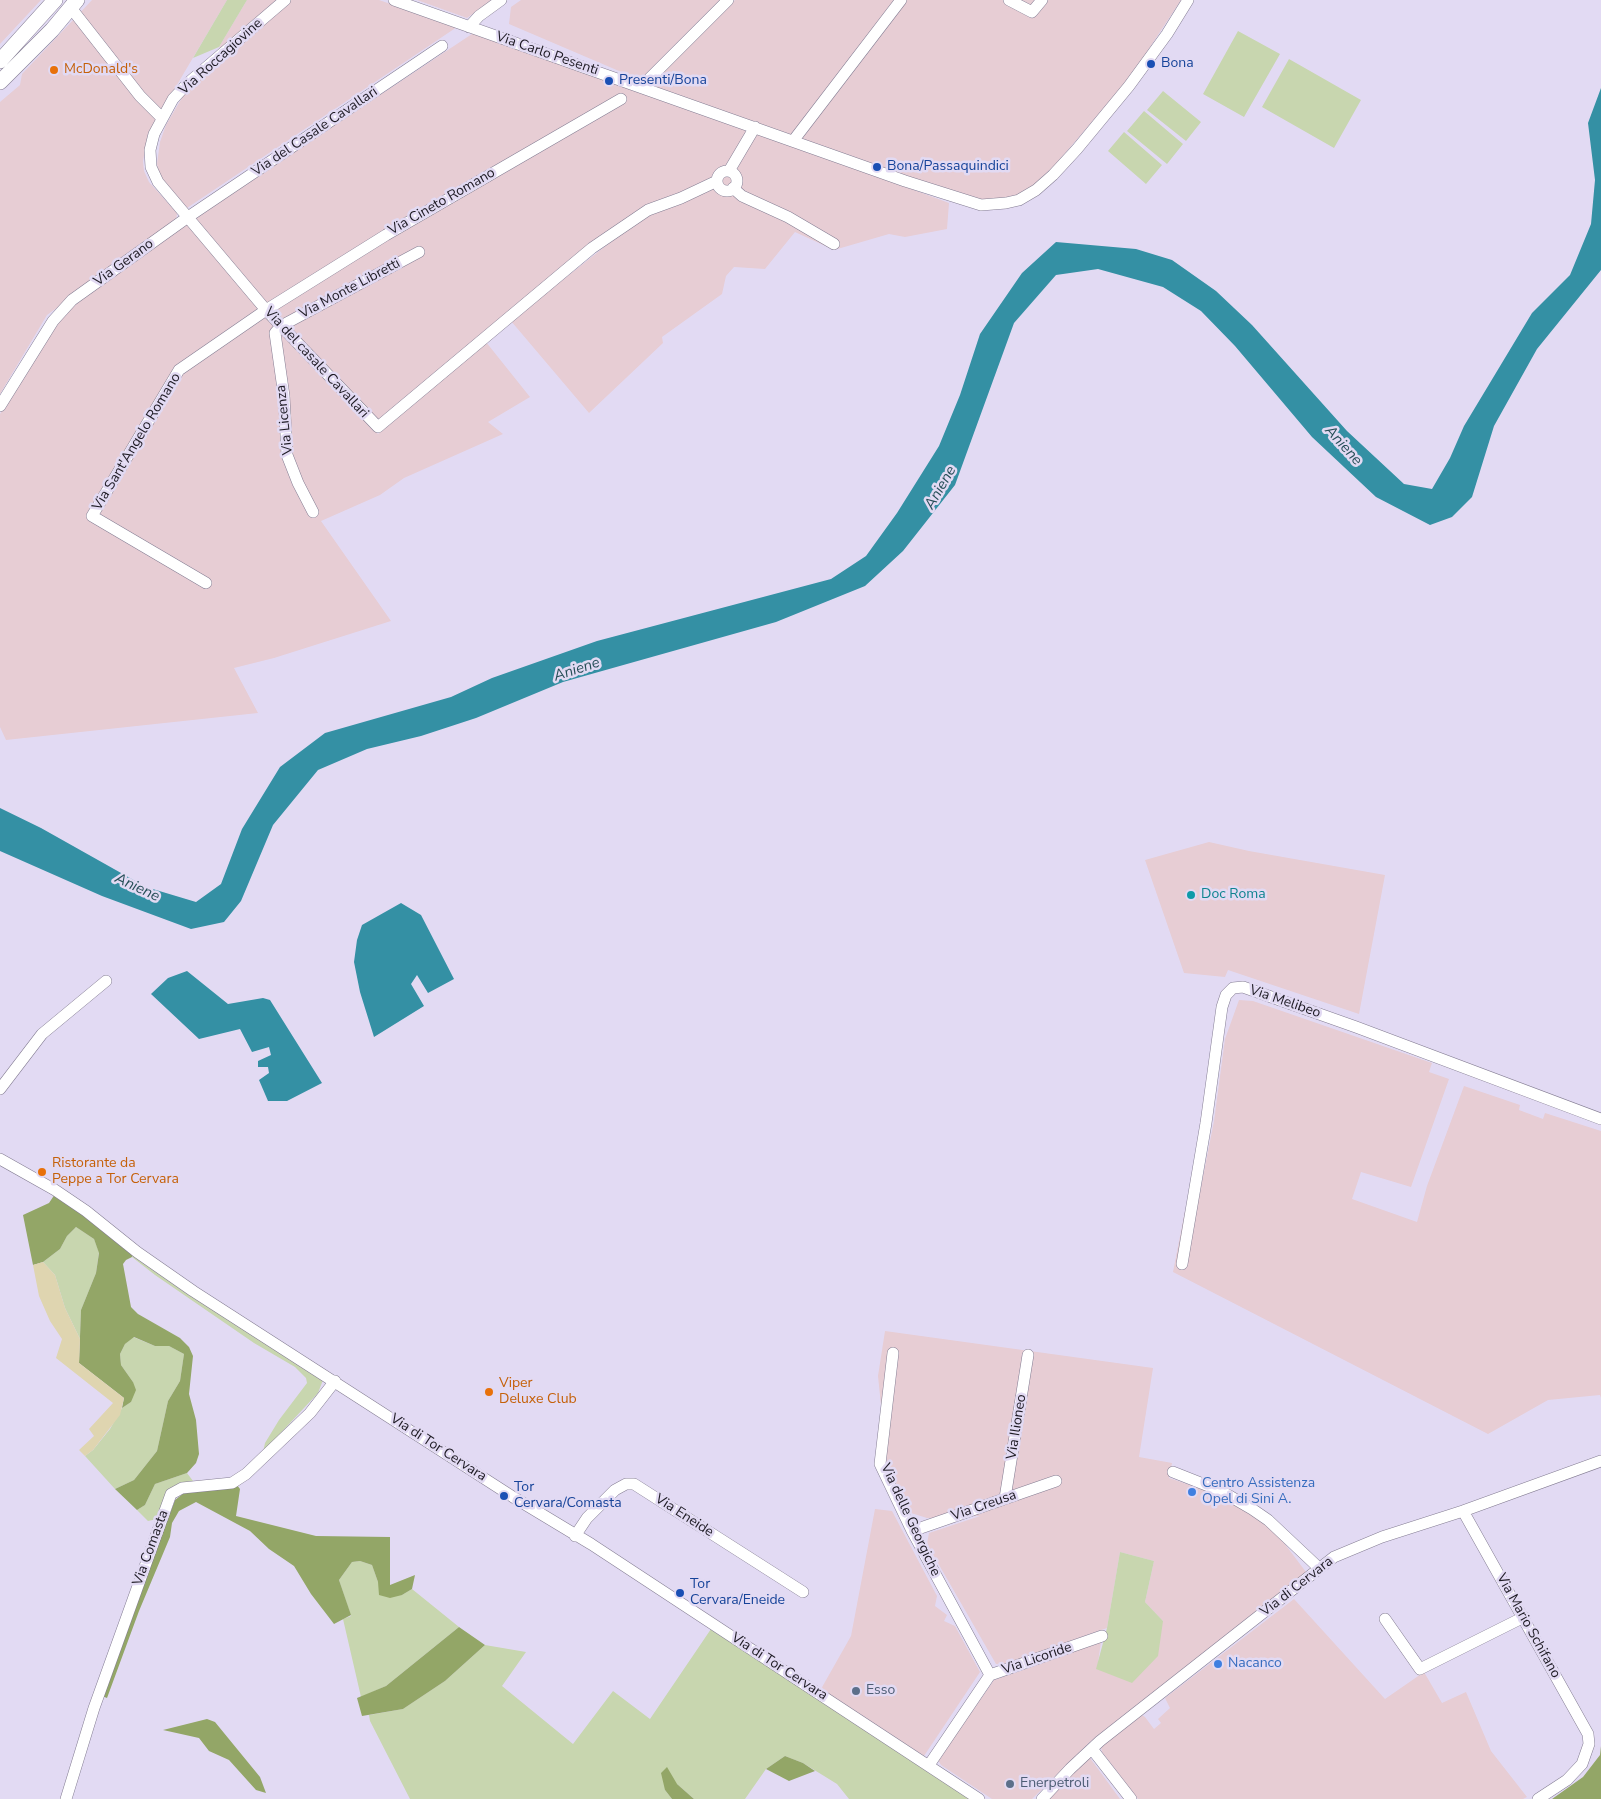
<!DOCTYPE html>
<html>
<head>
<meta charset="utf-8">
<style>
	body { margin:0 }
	canvas { display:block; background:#e2daf3 }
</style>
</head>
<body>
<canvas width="1601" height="1799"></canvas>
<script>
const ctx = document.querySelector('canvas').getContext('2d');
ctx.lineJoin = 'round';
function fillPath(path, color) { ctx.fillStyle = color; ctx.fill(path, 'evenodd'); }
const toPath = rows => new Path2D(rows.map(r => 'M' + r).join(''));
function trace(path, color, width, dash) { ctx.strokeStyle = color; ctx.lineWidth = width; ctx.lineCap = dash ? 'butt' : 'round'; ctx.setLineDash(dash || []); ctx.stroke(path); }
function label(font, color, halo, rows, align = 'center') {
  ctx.font = font + ' "Nunito Sans",sans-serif'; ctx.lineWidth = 5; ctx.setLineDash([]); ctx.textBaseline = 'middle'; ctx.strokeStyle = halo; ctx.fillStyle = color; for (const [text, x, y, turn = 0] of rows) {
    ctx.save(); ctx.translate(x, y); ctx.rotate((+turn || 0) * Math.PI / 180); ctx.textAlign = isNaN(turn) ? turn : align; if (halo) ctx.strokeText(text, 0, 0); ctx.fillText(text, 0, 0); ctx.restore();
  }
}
const industrial = toPath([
	[0,0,41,0,0,44],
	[92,0,227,0,148,134,143,161,144,171,149,182,177,213,176,222,47,315,0,394,0,102,20,85,22,74],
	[247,0,278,0,221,49,219,47],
	[290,0,379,0,457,27,187,208,159,177,157,164,160,142,166,125,183,96,197,81],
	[417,0,492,0,467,18],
	[521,0,720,0,640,80,509,24,511,7],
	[735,0,1181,0,1131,76,1055,165,1033,186,1015,196,991,200,968,199,648,85],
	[475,32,746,127,949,203,947,229,905,237,889,234,834,250,795,232,765,269,734,267,726,276,722,294,662,337,663,343,589,413,511,321,637,221,713,187,714,175,704,184,652,204,377,422,266,304,193,219],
	[187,223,257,307,378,434,486,342,530,397,488,422,503,434,404,478,380,495,321,521,391,621,274,658,234,668,258,713,6,740,0,727,0,414,58,320,91,291],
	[1209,842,1249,851,1385,875,1359,1014,1228,970,1225,977,1184,973,1145,860],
	[1239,1000,1253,1001,1432,1063,1429,1072,1449,1079,1411,1187,1361,1172,1352,1199,1417,1222,1427,1186,1464,1086,1520,1105,1519,1110,1543,1119,1545,1113,1601,1131,1601,1398,1600,1395,1548,1400,1488,1434,1173,1272,1185,1211,1196,1212,1214,1121,1225,1039],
	[885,1331,1153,1368,1139,1457,1172,1463,1169,1478,1220,1495,1257,1518,1278,1535,1306,1572,1090,1742,1032,1799,992,1799,941,1765,938,1760,994,1680,1101,1642,1097,1669,1163,1621,1145,1602,1154,1561,1120,1552,1107,1628,1003,1665,996,1664,927,1544,929,1533,980,1516,927,1518,911,1513,888,1474,878,1376],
	[875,1509,892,1511,937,1596,935,1606,947,1615,944,1621,955,1626,980,1672,924,1756,821,1689,851,1636],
	[1294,1599,1385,1699,1424,1672,1442,1703,1466,1692,1491,1751,1527,1797,1523,1799,1138,1799,1102,1752,1101,1746,1142,1715,1145,1717,1154,1729,1161,1723,1158,1719,1170,1708,1165,1698],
	[1090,1758,1120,1799,1049,1799,1073,1773]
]);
const green = toPath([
	[227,0,247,0,219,47,193,58],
	[1238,31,1280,54,1244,117,1203,94],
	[1289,59,1361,100,1334,148,1262,107],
	[1163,91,1201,122,1186,141,1147,110],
	[1144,111,1183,144,1167,164,1127,131],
	[1124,132,1162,165,1146,184,1108,151],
	[76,1227,94,1239,99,1252,96,1273,81,1310,80,1339,65,1308,55,1275,43,1262,60,1249,67,1236],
	[132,1251,323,1380,318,1393,263,1452,265,1443,279,1420,307,1383,306,1378,295,1367,254,1343,155,1275,132,1257],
	[133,1337,155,1346,169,1346,184,1354,180,1381,168,1401,157,1451,134,1480,115,1489,85,1456,93,1450,110,1429,122,1408,131,1402,133,1382,121,1365,120,1354,125,1344],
	[187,1473,193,1481,182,1483,153,1520,148,1521,137,1510,145,1505,155,1484],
	[1120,1552,1154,1561,1145,1602,1163,1621,1158,1656,1132,1683,1096,1669,1107,1628],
	[360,1561,372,1565,378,1582,402,1595,412,1589,459,1627,386,1686,361,1697,343,1619,351,1616,339,1580,352,1562],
	[711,1629,973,1799,849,1799,837,1784,803,1763,785,1756,766,1769,745,1799,694,1799,677,1784,665,1790,672,1799,410,1799,370,1721,369,1715,403,1709,445,1681,485,1645,526,1652,502,1686,573,1744,613,1691,650,1719]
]);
const forest = toPath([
	[55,1194,132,1251,132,1257,126,1260,123,1264,131,1307,138,1314,180,1338,189,1347,193,1356,189,1394,196,1420,199,1454,196,1463,187,1473,155,1484,145,1505,137,1510,115,1489,134,1480,157,1451,168,1401,180,1381,184,1354,169,1346,155,1346,134,1337,125,1344,120,1354,121,1365,133,1382,136,1390,131,1402,122,1408,124,1398,79,1363,81,1310,96,1273,99,1253,94,1239,76,1227,67,1236,60,1249,43,1262,33,1265,23,1215,49,1203],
	[237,1485,240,1489,236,1516,316,1536,390,1537,390,1585,415,1575,412,1589,402,1595,390,1598,379,1595,378,1582,372,1565,360,1561,352,1562,339,1580,351,1615,334,1624,311,1594,294,1566,269,1549,250,1531,196,1502,179,1511,172,1523,170,1537,139,1611,107,1698,102,1696,175,1500,184,1493],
	[459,1627,485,1645,445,1681,403,1709,362,1716,357,1698,386,1686],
	[207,1719,215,1722,260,1777,266,1793,256,1790,229,1760,209,1751,199,1738,163,1730],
	[1601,1746,1601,1799,1552,1799,1583,1777,1600,1755],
	[785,1756,803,1763,815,1771,789,1781,766,1769],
	[667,1767,677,1784,694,1799,672,1799,665,1790,661,1773]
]);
const sand = toPath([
	[43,1262,55,1275,65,1308,80,1339,79,1363,124,1398,120,1415,93,1450,85,1456,79,1450,94,1436,89,1429,113,1403,56,1358,62,1339,50,1321,39,1296,33,1265]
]);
const water = toPath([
	[1601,88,1601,270,1537,349,1494,426,1472,497,1452,517,1430,525,1376,497,1312,437,1235,346,1201,311,1163,287,1098,269,1056,275,1014,323,955,485,903,551,865,586,776,622,563,682,476,718,421,736,367,749,318,770,273,825,241,901,224,922,191,929,102,896,0,851,0,808,41,828,146,887,196,902,221,884,242,829,280,767,325,733,451,697,492,678,597,641,831,579,866,556,897,513,939,446,960,395,980,334,1022,273,1056,242,1136,249,1172,260,1216,291,1252,325,1347,431,1404,484,1432,489,1450,458,1464,426,1532,313,1570,275,1591,224,1595,180,1588,123],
	[401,903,421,915,454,979,428,993,417,975,411,984,424,1006,374,1037,360,992,354,962,357,940,362,925],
	[187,971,228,1004,263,998,270,1000,322,1083,287,1101,268,1101,259,1080,269,1073,268,1067,258,1067,258,1061,271,1055,269,1047,252,1052,240,1029,199,1039,151,994,168,978]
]);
const minor = toPath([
	[285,0,188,83,173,99,154,134,150,150,151,167,158,182,266,310,378,427,592,248,648,210,681,198,717,181],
	[394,0,905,181,981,205,1006,203,1019,200,1036,190,1053,175,1077,149,1129,86,1167,34,1188,0],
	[1009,0,1032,12,1042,0],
	[71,8,140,96,161,117],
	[469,27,479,16,501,0],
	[641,87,728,0],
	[793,141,901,0],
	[729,171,755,127],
	'717 181a10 10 0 1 1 20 0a10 10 0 1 1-20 0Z',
	[733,188,742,196,788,217,834,244],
	[0,406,53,321,72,300,188,217,442,46],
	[313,512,298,483,287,455,284,396,275,333,281,326,419,252],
	[206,583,92,516,179,370,266,310,386,235,621,99],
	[0,1089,42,1034,106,981],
	[0,1159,55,1190,86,1211,137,1252,193,1291,513,1497,591,1544,979,1799],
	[1182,1264,1206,1123,1222,1007,1226,995,1233,988,1243,987,1356,1027,1601,1119],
	[893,1353,880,1464,912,1531,990,1675],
	[1173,1472,1221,1491,1252,1509,1268,1520,1319,1568],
	[1005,1498,1028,1355],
	[1463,1511,1588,1734,1589,1744,1582,1764,1567,1780,1538,1799],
	[912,1531,1056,1481],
	[575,1536,587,1518,615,1490,626,1484,634,1484,803,1592],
	[1385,1619,1420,1669,1524,1617],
	[1092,1749,1131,1799],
	[929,1765,990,1675,1102,1636],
	[66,1799,94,1708,171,1494,182,1488,232,1483,246,1474,310,1413,335,1381],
	[1042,1799,1070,1769,1100,1741,1334,1557,1382,1537,1463,1511,1601,1461]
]);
const major = toPath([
	[0,61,55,0],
	[0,82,52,30,77,0]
]);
const markers = [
	[1151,64,5,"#1a4fb4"],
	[54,70,5,"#e8710a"],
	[609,81,5,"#1a4fb4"],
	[877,167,5,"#1a4fb4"],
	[1191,895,5,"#0f9aa8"],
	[42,1172,5,"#e8710a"],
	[489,1392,5,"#e8710a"],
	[1192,1492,5,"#3f7fe0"],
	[504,1496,5,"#1a4fb4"],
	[680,1593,5,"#1a4fb4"],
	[1218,1664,5,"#3f7fe0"],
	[856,1691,5,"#5c6f8a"],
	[1010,1784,5,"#5c6f8a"]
];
const streetNames = [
	["Via Carlo Pesenti",547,54,19],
	["Via Roccagiovine",221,57,-42],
	["Via del Casale Cavallari",315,132,-34],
	["Via Cineto Romano",442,202,-30],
	["Via Gerano",124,263,-36],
	["Via Monte Libretti",350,289,-28],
	["Via del casale Cavallari",316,363,47],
	["Via Licenza",285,420,-96],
	["Via Sant'Angelo Romano",137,442,-59],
	["Via Melibeo",1285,1002,19],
	["Via Ilioneo",1017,1427,-81],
	["Via di Tor Cervara",438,1448,33],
	["Via Creusa",984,1506,-19],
	["Via Eneide",684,1516,33],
	["Via delle Georgiche",910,1520,65],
	["Via Comasta",151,1548,-70],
	["Via di Cervara",1297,1587,-38],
	["Via Mario Schifano",1528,1626,61],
	["Via Licoride",1037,1659,-19],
	["Via di Tor Cervara",779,1667,33]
];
const transitNames = [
	["Bona",1161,64],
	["Presenti/Bona",619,81],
	["Bona/Passaquindici",887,167],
	["Tor",514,1488],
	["Cervara/Comasta",514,1504],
	["Tor",690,1585],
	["Cervara/Eneide",690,1601]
];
const foodNames = [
	["McDonald's",64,70],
	["Ristorante da",52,1164],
	["Peppe a Tor Cervara",52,1180],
	["Viper",499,1384],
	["Deluxe Club",499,1400]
];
const cultureNames = [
	["Doc Roma",1201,895]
];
const shopNames = [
	["Centro Assistenza",1202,1484],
	["Opel di Sini A.",1202,1500],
	["Nacanco",1228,1664]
];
const serviceNames = [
	["Esso",866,1691],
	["Enerpetroli",1020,1784]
];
const waterNames = [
	["Aniene",1343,446,48],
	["Aniene",941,488,-60],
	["Aniene",577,670,-18],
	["Aniene",137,888,25]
];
fillPath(industrial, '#e7cdd4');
fillPath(green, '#c8d6af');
fillPath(forest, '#93a667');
fillPath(sand, '#dfd5b0');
fillPath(water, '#3490a4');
trace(minor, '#847d93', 12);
trace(major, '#847d93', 16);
trace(minor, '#fff', 11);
trace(major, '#fff', 15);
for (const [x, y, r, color] of markers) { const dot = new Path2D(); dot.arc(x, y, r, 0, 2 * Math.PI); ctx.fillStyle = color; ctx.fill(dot); trace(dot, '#e2daf3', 2); }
label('14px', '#1d1a23', '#e2daf3', streetNames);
label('14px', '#164399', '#e2daf3', transitNames, 'left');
label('14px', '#c56008', '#e2daf3', foodNames, 'left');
label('14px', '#0d838f', '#e2daf3', cultureNames, 'left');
label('14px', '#366cbe', '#e2daf3', shopNames, 'left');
label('14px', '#4e5e75', '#e2daf3', serviceNames, 'left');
label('italic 15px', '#264e57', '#e2daf3', waterNames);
</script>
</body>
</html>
